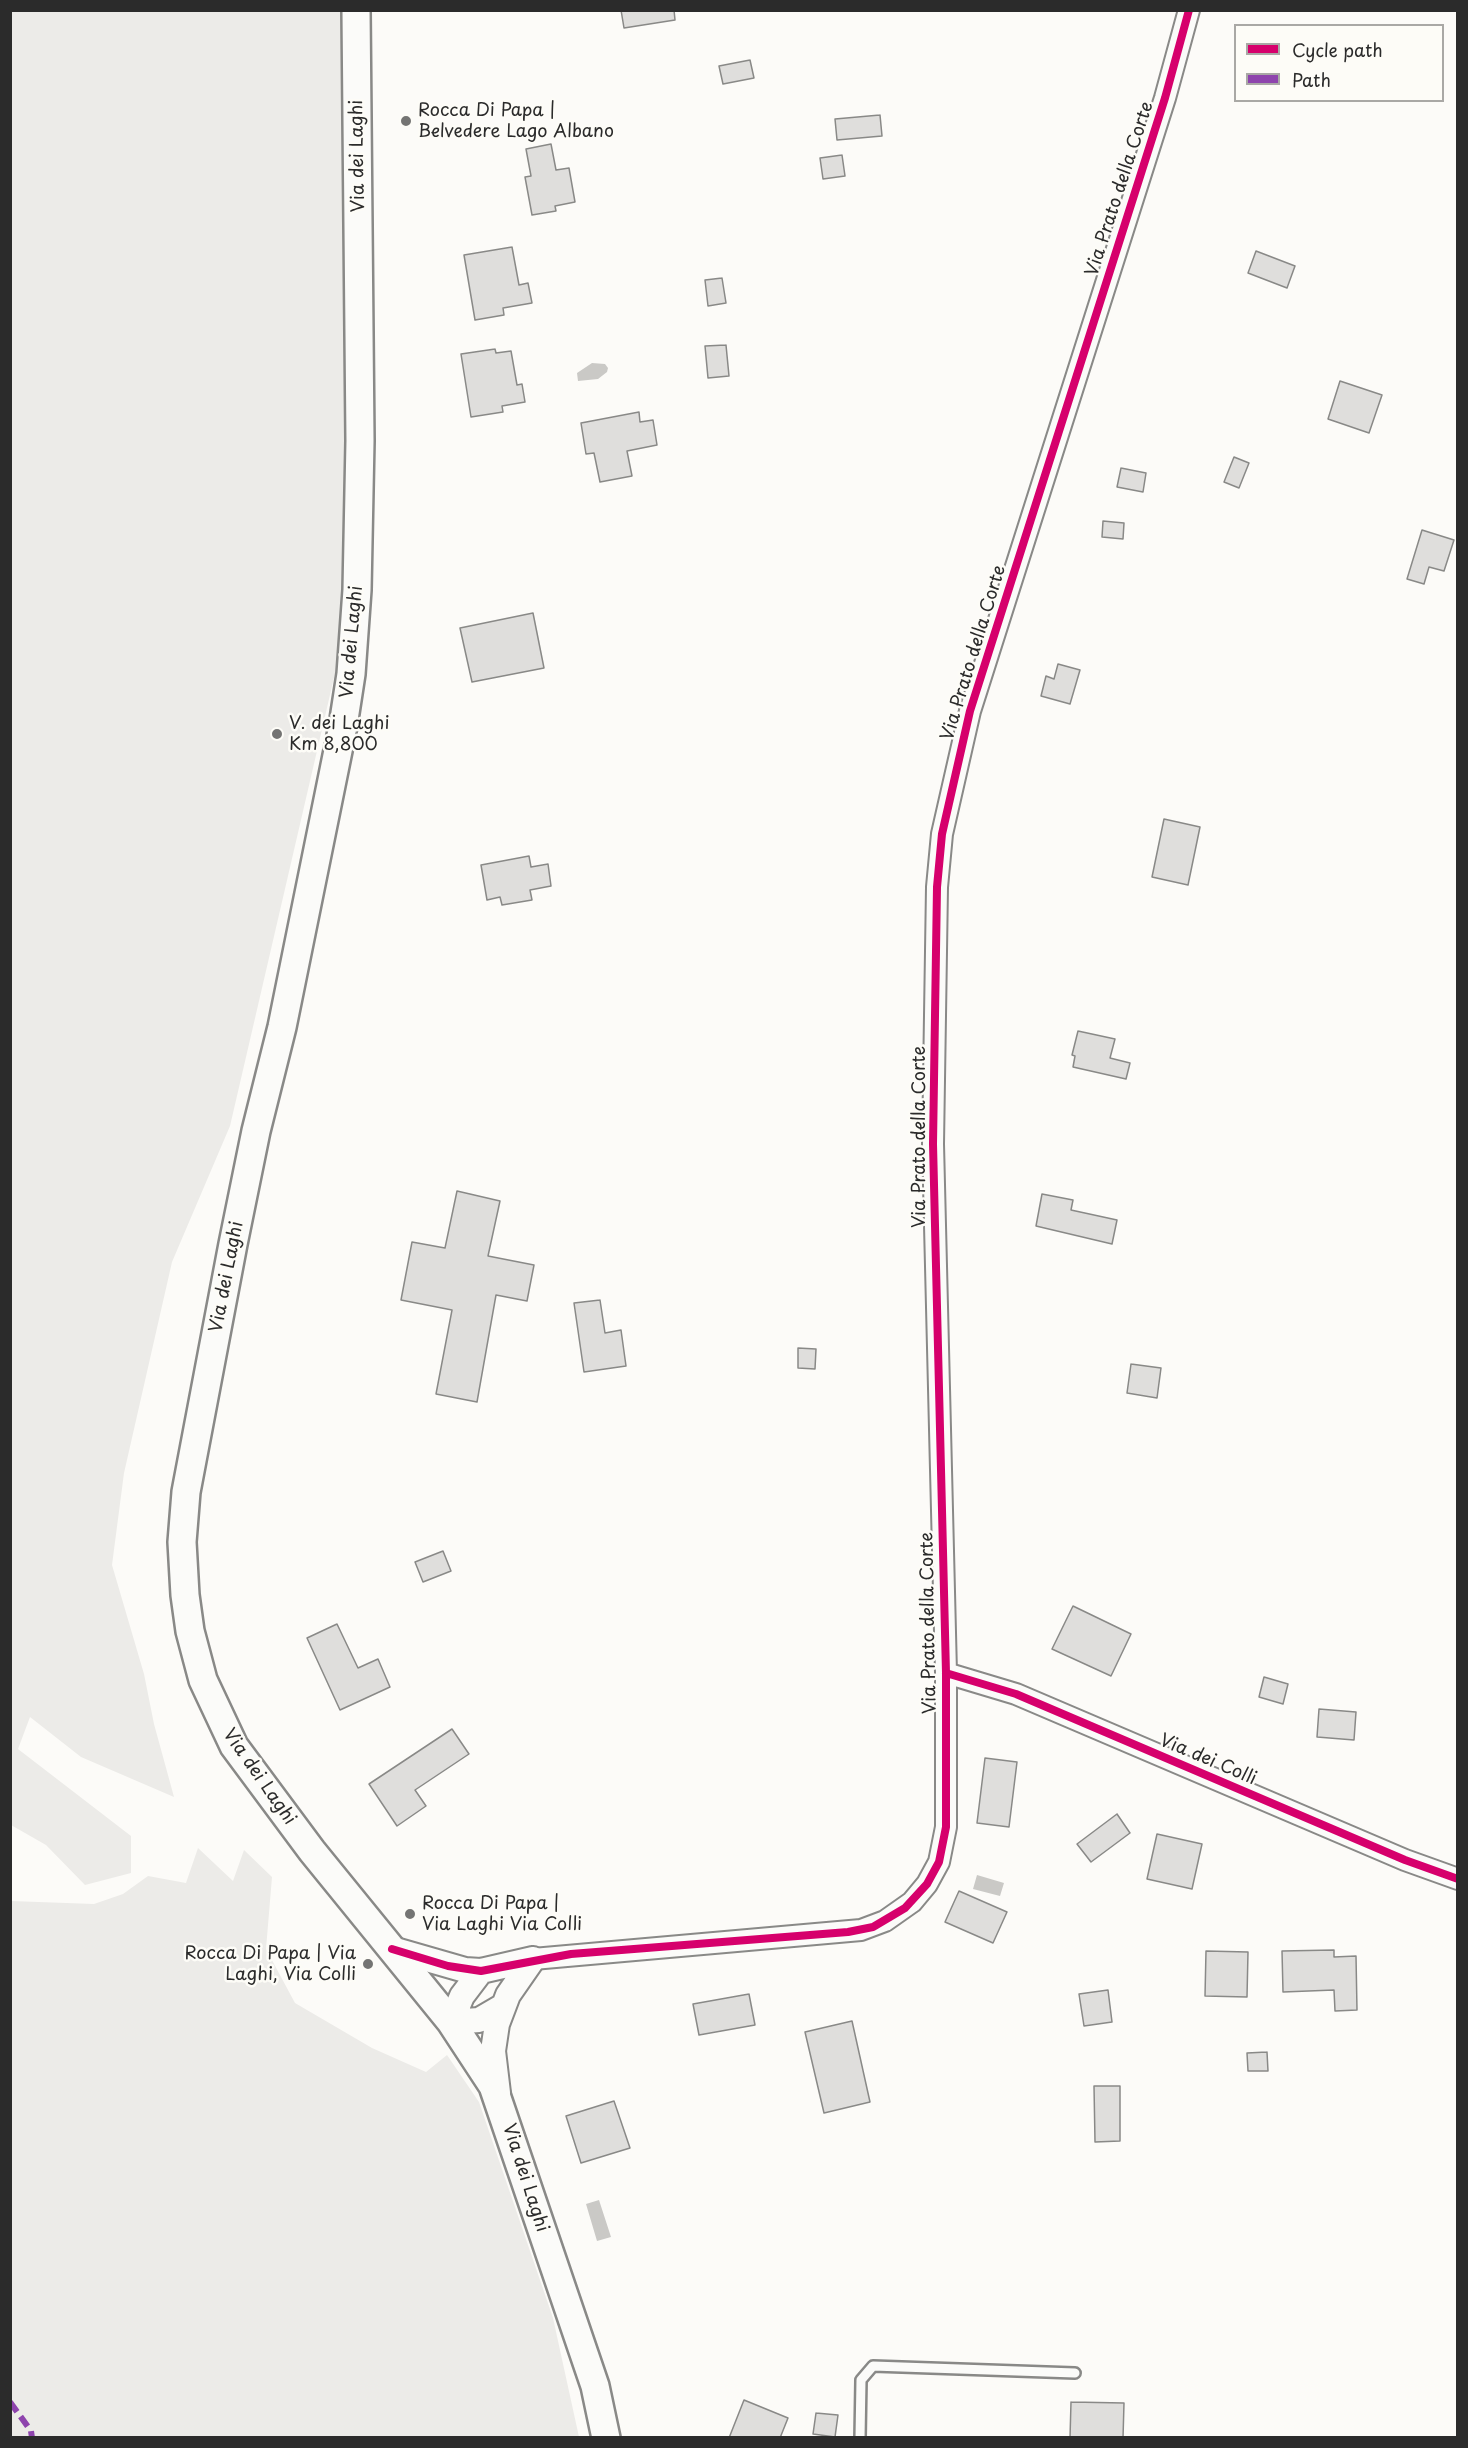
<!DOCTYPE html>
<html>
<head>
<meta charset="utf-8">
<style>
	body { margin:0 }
	#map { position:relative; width:1468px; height:2448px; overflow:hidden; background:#fcfbf8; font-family:"Playpen Sans",sans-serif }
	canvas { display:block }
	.frame { position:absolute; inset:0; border:12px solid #2b2b2b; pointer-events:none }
	.legend { position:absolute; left:1234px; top:24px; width:210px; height:78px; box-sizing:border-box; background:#fdfcf7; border:2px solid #a9a8a5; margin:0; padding:8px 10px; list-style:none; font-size:18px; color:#2b2b2b }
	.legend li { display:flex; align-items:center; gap:12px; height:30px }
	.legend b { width:30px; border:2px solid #a9a8a5 }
</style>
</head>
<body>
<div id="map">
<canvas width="1468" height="2448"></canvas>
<div class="frame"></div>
<ul class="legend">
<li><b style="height:8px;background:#d6006c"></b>Cycle path</li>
<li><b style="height:8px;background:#8e44ad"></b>Path</li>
</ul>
</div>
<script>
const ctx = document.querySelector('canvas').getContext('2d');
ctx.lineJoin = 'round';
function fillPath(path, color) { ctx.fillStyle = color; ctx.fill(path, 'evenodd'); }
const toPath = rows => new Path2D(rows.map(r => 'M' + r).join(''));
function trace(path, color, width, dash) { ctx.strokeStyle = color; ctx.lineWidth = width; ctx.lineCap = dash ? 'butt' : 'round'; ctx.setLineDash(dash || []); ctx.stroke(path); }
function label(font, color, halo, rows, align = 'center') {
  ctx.font = font + ' "Playpen Sans",sans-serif'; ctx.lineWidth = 5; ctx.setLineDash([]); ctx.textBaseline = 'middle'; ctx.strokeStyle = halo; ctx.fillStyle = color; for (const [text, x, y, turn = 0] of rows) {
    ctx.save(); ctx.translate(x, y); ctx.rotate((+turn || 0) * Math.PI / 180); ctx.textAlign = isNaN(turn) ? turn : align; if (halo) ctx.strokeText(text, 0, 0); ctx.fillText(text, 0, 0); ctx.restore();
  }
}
const green = toPath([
	[11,11,343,11,348,281,346,554,339,656,230,1126,172,1262,124,1473,112,1565,144,1674,154,1724,174,1797,81,1757,30,1717,18,1749,131,1836,131,1873,85,1885,46,1845,11,1825],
	[198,1848,233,1881,244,1850,272,1877,266,1949,295,2003,372,2048,426,2072,447,2055,479,2102,553,2318,579,2437,11,2437,11,1901,94,1904,123,1894,148,1876,186,1883]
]);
const water = toPath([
	[592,363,605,364,608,368,607,372,598,379,578,381,577,373],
	[977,1875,1004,1883,1000,1896,973,1889],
	[599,2200,611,2237,597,2241,586,2204]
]);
const building = toPath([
	[621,10,674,10,675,20,624,28,621,10],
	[750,60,754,78,723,84,719,66,750,60],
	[880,115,882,136,837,140,835,119,880,115],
	[551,144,556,170,569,168,575,202,555,206,556,211,532,215,525,177,531,176,526,149,551,144],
	[842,155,845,176,823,179,820,158,842,155],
	[512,247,519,285,528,283,532,303,503,308,504,315,475,320,464,255,512,247],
	[1256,251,1295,266,1287,288,1248,273,1256,251],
	[722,278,726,303,708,306,705,280,722,278],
	[726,345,729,376,708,378,705,346,726,345],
	[495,349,496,353,511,351,517,385,522,384,525,402,502,406,503,412,471,417,461,354,495,349],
	[1340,381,1382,395,1369,433,1328,419,1340,381],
	[639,412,640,422,653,420,657,445,627,451,632,476,600,482,594,453,586,454,581,423,639,412],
	[1234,457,1249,463,1239,488,1224,482,1234,457],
	[1121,468,1146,473,1143,492,1117,487,1121,468],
	[1103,521,1124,523,1123,539,1102,537,1103,521],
	[1422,530,1454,540,1444,571,1429,567,1424,584,1407,579,1422,530],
	[533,613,544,668,472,682,460,628,533,613],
	[1058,664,1080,670,1070,704,1041,696,1046,676,1054,679,1058,664],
	[1164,819,1200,827,1188,885,1152,877,1164,819],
	[529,856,531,867,548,864,551,886,530,890,532,900,502,905,500,897,487,900,481,865,529,856],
	[1078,1031,1115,1039,1110,1058,1130,1063,1126,1079,1073,1067,1075,1056,1072,1055,1078,1031],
	[457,1191,500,1201,488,1256,534,1265,527,1301,496,1295,477,1402,436,1394,452,1310,401,1300,412,1242,445,1248,457,1191],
	[1042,1194,1073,1200,1071,1210,1117,1220,1112,1244,1036,1226,1042,1194],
	[600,1300,605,1333,621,1330,626,1366,584,1372,574,1303,600,1300],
	[798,1348,816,1349,815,1369,798,1368,798,1348],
	[1131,1364,1161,1368,1157,1398,1127,1393,1131,1364],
	[443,1551,451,1571,423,1582,415,1562,443,1551],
	[1073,1606,1131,1634,1111,1676,1052,1649,1073,1606],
	[337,1624,358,1668,378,1659,390,1687,340,1710,307,1638,337,1624],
	[1264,1677,1288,1684,1283,1704,1259,1697,1264,1677],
	[1319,1709,1356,1712,1354,1740,1317,1737,1319,1709],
	[452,1729,469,1754,415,1790,426,1806,397,1826,369,1784,452,1729],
	[985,1758,1017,1762,1009,1827,977,1823,985,1758],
	[1117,1814,1130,1833,1091,1862,1077,1844,1117,1814],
	[1157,1834,1202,1844,1192,1889,1147,1879,1157,1834],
	[959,1891,1007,1912,993,1943,945,1922,959,1891],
	[1334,1950,1334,1957,1356,1956,1357,2010,1335,2011,1334,1990,1283,1992,1282,1951,1334,1950],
	[1206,1951,1248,1952,1247,1997,1205,1996,1206,1951],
	[1108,1990,1112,2022,1084,2026,1079,1994,1108,1990],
	[749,1994,755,2025,699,2035,693,2004,749,1994],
	[852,2021,870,2102,824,2113,805,2032,852,2021],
	[1267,2052,1268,2071,1248,2071,1247,2053,1267,2052],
	[1094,2086,1120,2086,1120,2141,1095,2142,1094,2086],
	[614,2101,630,2148,581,2163,566,2116,614,2101],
	[744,2400,788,2418,780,2438,729,2438,744,2400],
	[1071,2402,1124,2403,1123,2438,1070,2438,1071,2402],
	[816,2413,838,2415,835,2437,813,2434,816,2413]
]);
const service = toPath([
	[860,2438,861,2380,873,2366,1075,2373]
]);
const minor = toPath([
	[946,1673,1016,1694,1405,1860,1458,1879],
	[533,1959,861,1930,885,1921,912,1902,927,1884,939,1862,946,1827,946,1673,933,1144,937,887,942,834,970,711,1165,98,1189,10]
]);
const tertiary = toPath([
	[392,1949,465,1970,481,1971,533,1959],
	[481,1971,462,1996,451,2022,479,2020,503,2006],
	[498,2093,493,2051,497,2024,508,1995,533,1959]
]);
const secondary = toPath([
	[356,10,360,441,357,590,351,674,343,726,282,1027,256,1131,233,1244,186,1492,182,1542,185,1595,190,1631,203,1680,234,1746,312,1851,451,2022,493,2086,595,2386,606,2438]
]);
const quiet = toPath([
	[10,2402,31,2431,32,2438]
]);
const cycleway = toPath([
	[946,1673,1016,1694,1405,1860,1458,1879],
	[392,1949,448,1966,481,1971,571,1954,848,1932,873,1927,905,1908,927,1884,939,1862,946,1827,946,1673,933,1144,937,887,942,834,970,711,1165,98,1189,10]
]);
const markers = [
	[406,121,6,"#747473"],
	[277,734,6,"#747473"],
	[410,1914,6,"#747473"],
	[368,1964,6,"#747473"]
];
const poiNames = [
	["Rocca Di Papa |",418,111],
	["Belvedere Lago Albano",418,132],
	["V. dei Laghi",289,724],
	["Km 8,800",289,745],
	["Rocca Di Papa |",422,1904],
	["Via Laghi Via Colli",422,1925],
	["Rocca Di Papa | Via",356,1954,"right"],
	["Laghi, Via Colli",356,1975,"right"]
];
const streetNames = [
	["Via dei Laghi",358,156,-91],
	["Via Prato della Corte",1120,189,-72],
	["Via dei Laghi",352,642,-85],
	["Via Prato della Corte",974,653,-73],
	["Via Prato della Corte",920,1137,-90],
	["Via dei Laghi",227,1277,-79],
	["Via Prato della Corte",929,1623,-91],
	["Via dei Colli",1208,1760,23],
	["Via dei Laghi",259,1777,55],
	["Via dei Laghi",525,2178,72]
];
fillPath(green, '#ecebe8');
fillPath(water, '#cac9c6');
fillPath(building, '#dfdedc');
trace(building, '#898987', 1.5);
trace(service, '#898987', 14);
trace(minor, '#898987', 24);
trace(tertiary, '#898987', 28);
trace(secondary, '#898987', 32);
trace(service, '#fbfbf9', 9);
trace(minor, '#fbfbf9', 20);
trace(tertiary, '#fbfbf9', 24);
trace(secondary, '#fbfbf9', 27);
trace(quiet, '#8e44ad', 6, [12, 6]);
trace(cycleway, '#d6006c', 8);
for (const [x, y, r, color] of markers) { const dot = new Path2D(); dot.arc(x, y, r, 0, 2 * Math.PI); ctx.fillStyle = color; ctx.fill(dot); trace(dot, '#fdfcf7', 2); }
label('18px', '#2b2b2b', '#fdfcf7', poiNames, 'left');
label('18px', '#2b2b2b', '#fdfcf7', streetNames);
</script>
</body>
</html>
